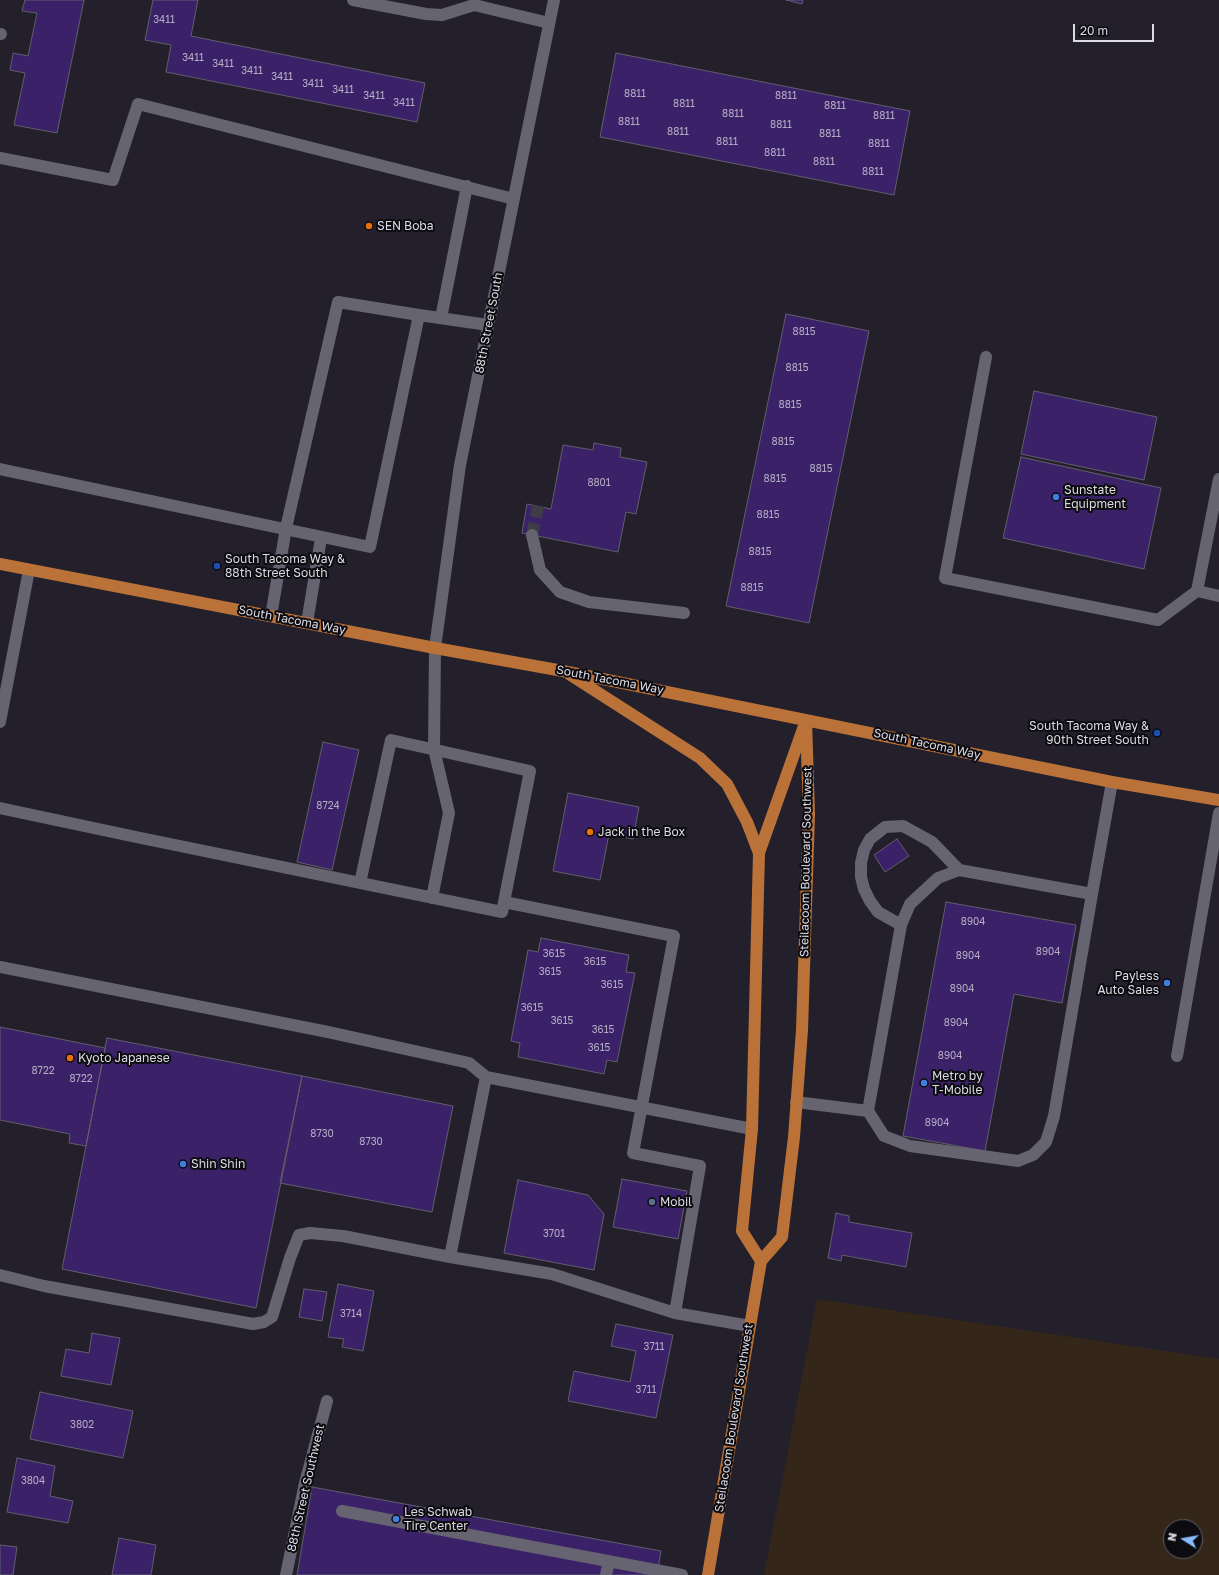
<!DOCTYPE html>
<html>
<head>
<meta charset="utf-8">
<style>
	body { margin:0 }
	#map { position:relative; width:1219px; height:1575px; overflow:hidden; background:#23202c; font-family:"Golos Text",sans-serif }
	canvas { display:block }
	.north { position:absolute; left:1163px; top:1519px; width:40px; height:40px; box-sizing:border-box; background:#0c0b10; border:1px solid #5f5e64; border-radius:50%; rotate:281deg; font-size:11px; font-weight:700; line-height:16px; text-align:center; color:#dcdbe3 }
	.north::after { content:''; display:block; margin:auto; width:14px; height:18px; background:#86bbfb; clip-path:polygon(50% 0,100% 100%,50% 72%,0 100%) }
	.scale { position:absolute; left:1073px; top:24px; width:81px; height:18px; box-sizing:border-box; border:2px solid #dcdbe3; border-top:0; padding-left:5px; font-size:12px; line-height:14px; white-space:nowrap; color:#dcdbe3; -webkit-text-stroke:3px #0c0b10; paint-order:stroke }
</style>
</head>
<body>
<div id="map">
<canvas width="1219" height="1575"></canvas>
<div class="north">N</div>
<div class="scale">20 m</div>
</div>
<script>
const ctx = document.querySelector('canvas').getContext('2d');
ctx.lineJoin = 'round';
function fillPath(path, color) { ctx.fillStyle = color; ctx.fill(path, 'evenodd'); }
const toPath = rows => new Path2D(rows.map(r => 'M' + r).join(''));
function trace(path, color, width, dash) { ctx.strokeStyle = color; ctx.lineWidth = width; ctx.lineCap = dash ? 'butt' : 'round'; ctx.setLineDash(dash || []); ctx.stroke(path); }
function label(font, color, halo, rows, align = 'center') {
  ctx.font = font + ' "Golos Text",sans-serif'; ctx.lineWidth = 4; ctx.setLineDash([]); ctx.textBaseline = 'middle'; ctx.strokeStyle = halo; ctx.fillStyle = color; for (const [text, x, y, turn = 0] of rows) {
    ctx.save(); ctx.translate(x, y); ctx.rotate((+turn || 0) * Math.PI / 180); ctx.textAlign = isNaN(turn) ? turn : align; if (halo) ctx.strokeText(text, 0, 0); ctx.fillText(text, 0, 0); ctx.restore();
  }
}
const industrial = toPath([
	[817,1299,1219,1359,1219,1575,764,1575],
	[1171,1527,1195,1527,1195,1551,1171,1551]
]);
const building = toPath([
	[25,0,84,0,57,133,14,125,25,73,10,70,13,53,28,56,37,13,22,11,25,0],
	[153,0,198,0,191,36,425,83,417,122,166,72,171,45,145,40,153,0],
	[786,0,803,0,802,4,786,0],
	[616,53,910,111,894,195,600,137,616,53],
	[786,314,869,331,809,623,726,606,786,314],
	[1034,391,1157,417,1144,480,1021,454,1034,391],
	[594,443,621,448,620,457,647,462,636,514,626,512,618,552,522,533,527,504,551,509,563,445,593,450,594,443],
	[1021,457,1161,488,1144,569,1003,538,1021,457],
	[323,742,359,750,332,870,297,862,323,742],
	[568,793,639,807,633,839,609,834,600,880,553,871,568,793],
	[897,839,909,856,885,872,874,855,897,839],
	[946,902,1076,925,1062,1003,1014,994,985,1151,903,1136,946,902],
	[541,938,629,955,626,972,635,973,617,1062,607,1060,604,1074,518,1057,520,1043,511,1041,528,950,538,952,541,938],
	[0,1027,105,1048,86,1146,69,1143,70,1134,0,1120,0,1027],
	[107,1038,302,1076,256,1308,62,1269,107,1038],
	[302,1076,453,1106,432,1212,280,1183,302,1076],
	[622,1179,687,1191,678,1239,613,1227,622,1179],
	[518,1180,588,1195,604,1214,594,1270,504,1253,518,1180],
	[836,1213,849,1216,849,1222,912,1233,906,1267,842,1255,841,1261,828,1258,836,1213],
	[338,1284,374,1291,363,1351,342,1347,344,1339,328,1337,338,1284],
	[304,1289,327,1292,322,1321,299,1317,304,1289],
	[616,1324,673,1335,656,1418,568,1401,574,1371,630,1382,636,1351,611,1346,616,1324],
	[92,1333,120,1338,111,1385,61,1376,66,1349,89,1353,92,1333],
	[40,1392,133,1411,123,1458,30,1439,40,1392],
	[17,1458,55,1466,50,1496,73,1501,68,1523,7,1512,17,1458],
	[312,1487,661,1551,657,1575,297,1575,312,1487],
	[119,1538,156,1545,151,1575,112,1575,119,1538],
	[0,1545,17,1547,13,1575,0,1575,0,1545]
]);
const minorTunnel = toPath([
	[532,535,538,506]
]);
const minor = toPath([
	[353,0,426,14,442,15,474,5,549,23],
	[0,34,1,34],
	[0,158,113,180,138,104,514,199],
	[441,318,467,186],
	[986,357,945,578,1158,620,1197,591],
	[0,469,370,547,419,315,488,325],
	[1219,479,1197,591,1219,596],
	[532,535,540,570,560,592,589,602,684,613],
	[271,616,286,528,338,302,419,315],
	[307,623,321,538],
	[0,722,29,570],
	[0,808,136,837,502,912,530,771,391,740,360,883],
	[1092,894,1054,1116,1046,1142,1033,1155,1018,1161,910,1146,884,1136,868,1111,901,925,910,904,938,878,959,870,1092,894,1112,782],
	[432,898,449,813,434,749,435,648,460,465,554,0],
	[504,902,674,936,633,1153,700,1166,675,1313,750,1326],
	[901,925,878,912,870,901,864,889,861,877,861,863,864,850,870,839,885,827,903,826,932,842,959,870],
	[0,967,328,1032,469,1063,486,1077,752,1129],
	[1177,1056,1219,813],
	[796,1102,868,1111],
	[450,1257,552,1274,675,1313],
	[0,1275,44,1286,253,1324,264,1322,272,1317,290,1258,299,1235,310,1233,343,1236,450,1257,486,1077],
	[342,1511,682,1575],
	[286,1575,305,1483,327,1401],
	[606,1575,609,1561]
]);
const major = toPath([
	[0,564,435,648,563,671,1112,782,1219,800],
	[569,674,700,758,727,784,747,822,759,853],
	[761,1261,742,1231,752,1129,759,853,804,726],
	[708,1575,761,1261,782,1237,794,1137,802,1030,809,814,806,720]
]);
const markers = [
	[369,226,4,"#e8710a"],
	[1056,497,4,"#3f7fe0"],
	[217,566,4,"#1a4fb4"],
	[1157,733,4,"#1a4fb4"],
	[590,832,4,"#e8710a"],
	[1167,983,4,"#3f7fe0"],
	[70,1058,4,"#e8710a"],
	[924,1083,4,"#3f7fe0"],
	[183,1164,4,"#3f7fe0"],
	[652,1202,4,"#5c6f8a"],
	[396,1519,4,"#3f7fe0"]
];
const numberNames = [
	["3411",164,20],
	["3411",193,58],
	["3411",223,64],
	["3411",252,71],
	["3411",282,77],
	["3411",313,84],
	["3411",343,90],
	["8811",635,94],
	["3411",374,96],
	["8811",786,96],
	["3411",404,103],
	["8811",684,104],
	["8811",835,106],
	["8811",733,114],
	["8811",884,116],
	["8811",629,122],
	["8811",781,125],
	["8811",678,132],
	["8811",830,134],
	["8811",727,142],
	["8811",879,144],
	["8811",775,153],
	["8811",824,162],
	["8811",873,172],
	["8815",804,332],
	["8815",797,368],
	["8815",790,405],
	["8815",783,442],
	["8815",821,469],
	["8815",775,479],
	["8801",599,483],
	["8815",768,515],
	["8815",760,552],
	["8815",752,588],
	["8724",328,806],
	["8904",973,922],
	["8904",1048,952],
	["3615",554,954],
	["8904",968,956],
	["3615",595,962],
	["3615",550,972],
	["3615",612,985],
	["8904",962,989],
	["3615",532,1008],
	["3615",562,1021],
	["8904",956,1023],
	["3615",603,1030],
	["3615",599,1048],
	["8904",950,1056],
	["8722",43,1071],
	["8722",81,1079],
	["8904",937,1123],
	["8730",322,1134],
	["8730",371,1142],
	["3701",554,1234],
	["3714",351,1314],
	["3711",654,1347],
	["3711",646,1390],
	["3802",82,1425],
	["3804",33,1481]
];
const poiNames = [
	["SEN Boba",377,226],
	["Sunstate",1064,490],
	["Equipment",1064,504],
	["South Tacoma Way &",225,559],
	["88th Street South",225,573],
	["South Tacoma Way &",1149,726,"right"],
	["90th Street South",1149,740,"right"],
	["Jack in the Box",598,832],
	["Payless",1159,976,"right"],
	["Auto Sales",1159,990,"right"],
	["Kyoto Japanese",78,1058],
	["Metro by",932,1076],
	["T-Mobile",932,1090],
	["Shin Shin",191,1164],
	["Mobil",660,1202],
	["Les Schwab",404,1512],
	["Tire Center",404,1526]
];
const streetNames = [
	["88th Street South",489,323,-79],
	["South Tacoma Way",292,620,11],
	["South Tacoma Way",610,680,11],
	["South Tacoma Way",927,744,12],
	["Steilacoom Boulevard Southwest",806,862,-89],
	["Steilacoom Boulevard Southwest",734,1418,-81],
	["88th Street Southwest",306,1488,-77]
];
fillPath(industrial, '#342719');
fillPath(building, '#3b2268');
trace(building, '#615e6c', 1);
trace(minorTunnel, '#3f3c47', 12, [12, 6]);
trace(minor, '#676472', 12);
trace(major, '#bb7238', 12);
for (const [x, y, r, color] of markers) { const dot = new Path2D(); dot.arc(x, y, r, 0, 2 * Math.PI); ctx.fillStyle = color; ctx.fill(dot); trace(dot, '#0c0b10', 1.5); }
label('10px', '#b4adc4', null, numberNames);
label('12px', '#dcdbe3', '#0c0b10', poiNames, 'left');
label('12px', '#dcdbe3', '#0c0b10', streetNames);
</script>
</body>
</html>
